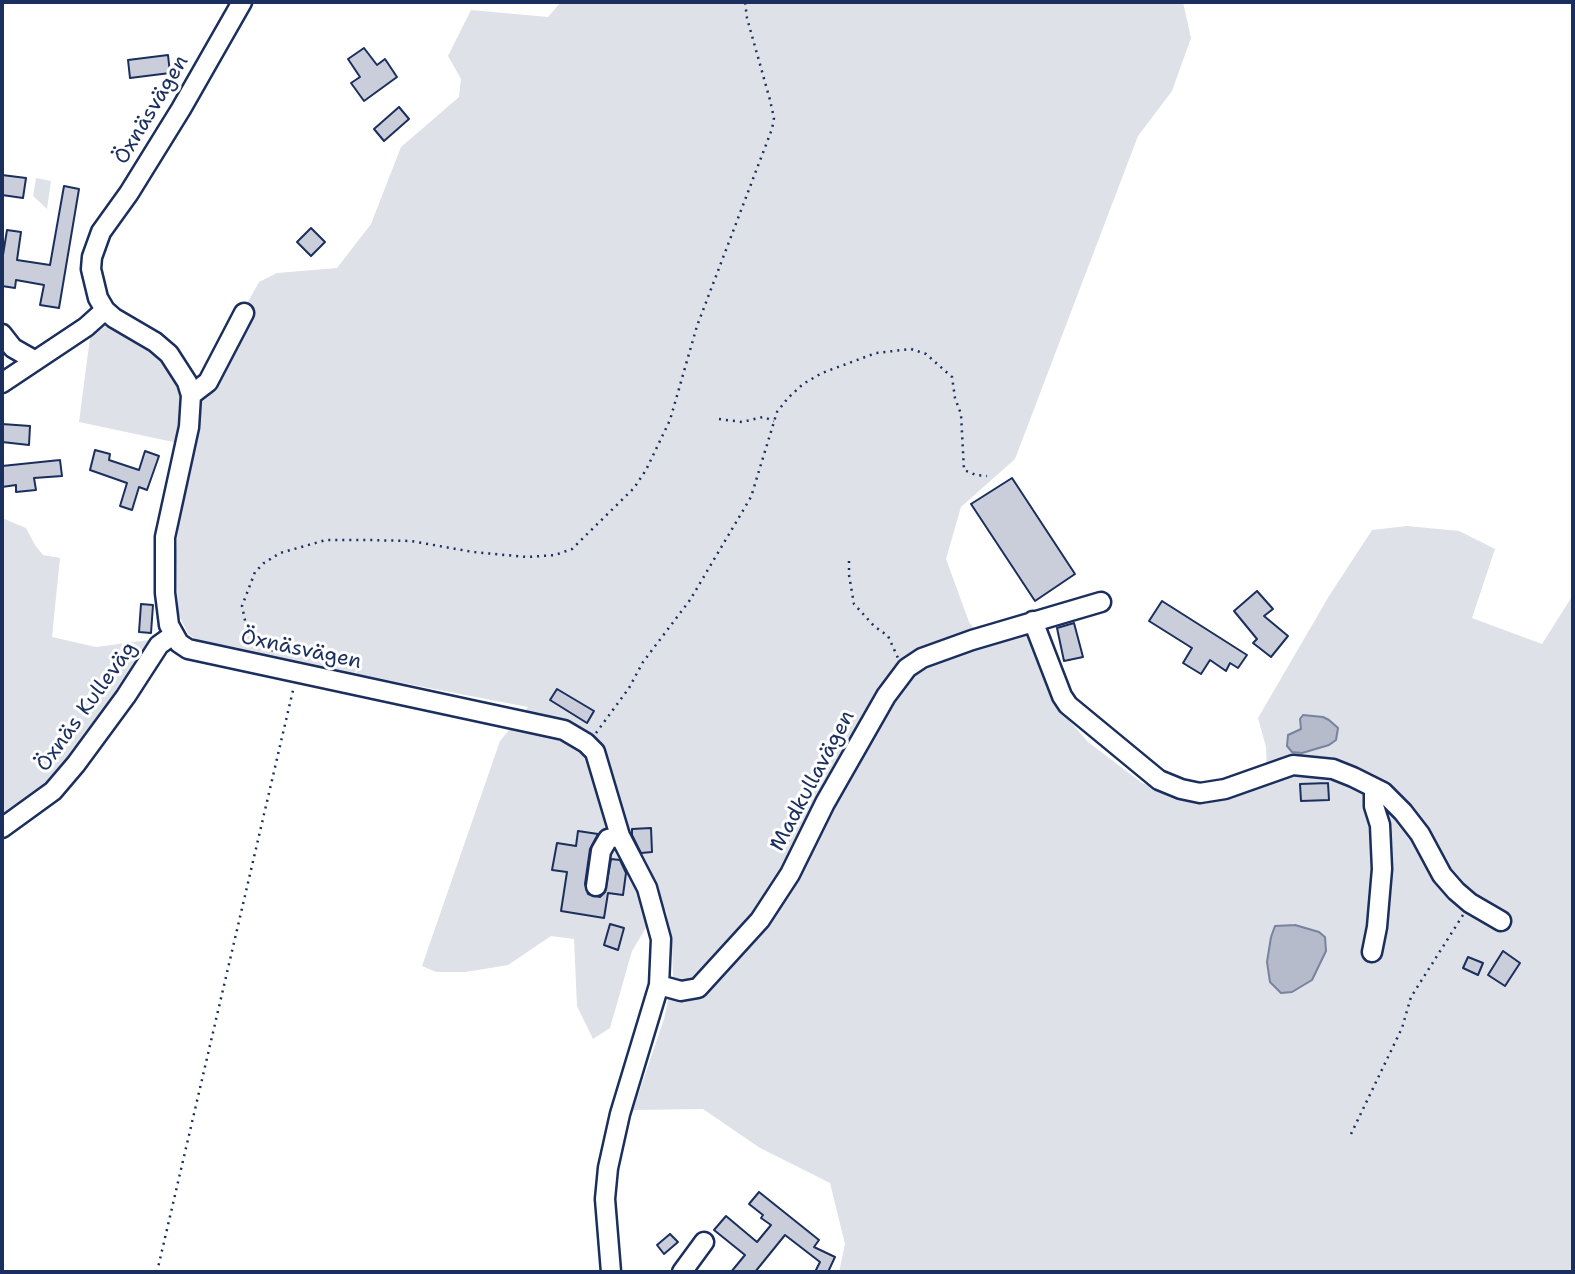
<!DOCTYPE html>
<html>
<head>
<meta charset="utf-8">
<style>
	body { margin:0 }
	#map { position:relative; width:1575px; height:1274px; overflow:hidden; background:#fff; font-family:"Shantell Sans",sans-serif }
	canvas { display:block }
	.frame { position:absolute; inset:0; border:4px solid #1b2f5e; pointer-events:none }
</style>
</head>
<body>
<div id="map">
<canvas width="1575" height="1274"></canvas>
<div class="frame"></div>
</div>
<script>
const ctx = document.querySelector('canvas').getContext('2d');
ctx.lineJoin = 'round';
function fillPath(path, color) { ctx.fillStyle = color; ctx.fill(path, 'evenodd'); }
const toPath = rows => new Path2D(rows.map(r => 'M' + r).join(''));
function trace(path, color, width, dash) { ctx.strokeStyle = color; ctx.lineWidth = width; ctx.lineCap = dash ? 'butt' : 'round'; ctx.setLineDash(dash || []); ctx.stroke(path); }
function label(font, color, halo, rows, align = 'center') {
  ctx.font = font + ' "Shantell Sans",sans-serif'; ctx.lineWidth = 6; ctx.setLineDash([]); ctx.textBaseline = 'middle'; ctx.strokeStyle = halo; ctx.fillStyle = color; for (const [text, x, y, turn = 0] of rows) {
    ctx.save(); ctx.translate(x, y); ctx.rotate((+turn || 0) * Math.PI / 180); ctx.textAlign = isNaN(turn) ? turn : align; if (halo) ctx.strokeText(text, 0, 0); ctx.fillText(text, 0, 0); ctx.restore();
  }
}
const green = toPath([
	[561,2,1183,2,1191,38,1172,91,1138,136,1015,459,961,507,946,559,969,622,986,644,1026,632,1054,703,1088,742,1142,783,1205,804,1267,781,1266,747,1258,718,1329,596,1372,530,1407,526,1459,531,1495,549,1472,618,1542,644,1573,595,1573,1272,839,1272,845,1244,830,1183,760,1148,703,1109,633,1110,664,1019,673,977,672,947,666,910,647,926,632,951,610,1028,593,1039,577,1006,574,939,551,936,508,965,466,972,436,972,422,966,500,741,528,707,356,674,361,662,354,674,197,640,188,634,178,613,176,556,179,510,200,388,259,282,277,273,337,268,371,224,401,147,459,97,461,79,448,56,471,10,548,17],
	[1275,926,1283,926,1312,980,1304,984],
	[36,178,51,181,47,209,33,196],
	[97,324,108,324,146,345,178,382,183,398,178,443,79,422,91,330],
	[2,518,26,528,35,545,43,555,60,558,52,637,96,647,149,640,133,669,79,747,44,790,2,818]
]);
const water = toPath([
	[1303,715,1323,717,1329,720,1338,728,1336,740,1329,745,1302,753,1292,752,1287,746,1288,735,1301,729,1300,719,1303,715],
	[1295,925,1319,932,1325,937,1326,951,1312,980,1292,992,1281,993,1270,982,1267,962,1271,937,1275,926,1295,925]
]);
const building = toPath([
	[364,48,377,65,385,59,397,77,364,101,351,83,360,77,348,59,364,48],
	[168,55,170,73,130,78,128,60,168,55],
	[399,107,409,119,384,141,374,129,399,107],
	[2,175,26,178,23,198,2,195,2,175],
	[64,186,79,189,59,308,40,305,44,285,16,280,15,288,2,286,2,261,7,230,21,232,17,260,50,265,64,186],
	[311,228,325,242,311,256,297,242,311,228],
	[2,424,30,426,29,445,2,442,2,424],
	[95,450,110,454,109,460,139,470,145,451,159,456,147,490,139,487,132,510,120,506,127,483,90,470,95,450],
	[60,460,62,476,34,478,36,490,16,492,16,485,2,487,2,466,60,460],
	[1012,478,1075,574,1035,601,971,504,1012,478],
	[1257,591,1273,609,1264,616,1288,636,1271,657,1253,643,1257,639,1234,611,1257,591],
	[1162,601,1247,655,1238,668,1230,663,1226,671,1210,660,1201,674,1183,663,1192,648,1149,621,1162,601],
	[141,604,153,605,151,633,139,632,141,604],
	[1074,623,1083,657,1064,661,1057,628,1074,623],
	[557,689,594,711,587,723,550,700,557,689],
	[1328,783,1329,800,1301,801,1300,784,1328,783],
	[651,828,652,852,641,853,632,835,632,829,651,828],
	[578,831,598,834,590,849,585,884,588,894,600,897,605,892,611,859,620,860,626,873,623,895,608,893,604,918,561,911,567,872,552,870,557,843,576,846,578,831],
	[610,924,624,928,618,950,604,945,610,924],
	[1503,951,1520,963,1505,986,1488,975,1503,951],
	[1468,957,1483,963,1478,975,1463,968,1468,957],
	[759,1192,819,1240,814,1247,835,1257,828,1272,815,1272,820,1262,785,1235,755,1272,731,1272,745,1255,714,1230,726,1216,757,1242,771,1225,761,1218,763,1215,749,1204,759,1192],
	[670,1234,678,1242,664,1254,657,1245,670,1234]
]);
const path = toPath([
	[719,419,742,422,763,417,774,421],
	[849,561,849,575,854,604,874,626,888,636,898,658],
	[273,651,246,625,242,606,255,572,264,563,280,553,326,540,367,540,411,541,473,552,527,557,555,555,572,549,634,488,646,470,670,420,697,326,772,129,774,118,770,100,747,18,745,2],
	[596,733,629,688,643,662,690,600,751,497,777,412,788,398,803,384,822,373,876,353,911,349,926,354,952,377,955,398,961,414,964,470,976,475,987,476],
	[1351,1134,1402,1028,1411,997,1463,915],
	[157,1272,294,686]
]);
const minor = toPath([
	[242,2,181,109,129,193,101,232,92,257,91,269,98,298,105,310,114,318,155,342,169,354,187,382,191,395,189,427,165,537,165,593,169,625,179,643,188,649,564,730,586,743,595,752,620,836,647,888,661,939,659,985,620,1114,608,1168,605,1199,611,1272],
	[2,334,13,348,34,360],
	[2,383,86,327,105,310],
	[191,395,208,382,244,313],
	[1033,621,1062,696,1068,705,1159,780,1181,789,1200,793,1225,789,1293,765,1333,769,1353,777,1383,792,1403,812,1420,834,1442,875,1456,891,1470,903,1501,921],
	[2,828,53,791,76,764,126,696,159,645,173,635],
	[596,886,601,851,608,839,620,836],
	[1372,952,1377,927,1382,869,1380,825,1374,806,1374,788],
	[659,985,681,991,698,988,760,920,790,874,825,803,886,696,907,668,922,658,972,640,1101,602],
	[682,1272,704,1242]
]);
const streetNames = [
	["Öxnäsvägen",152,110,-59],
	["Öxnäsvägen",301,650,12],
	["Öxnäs Kulleväg",87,707,-54],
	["Madkullavägen",813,781,-62]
];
fillPath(green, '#dee1e7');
fillPath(water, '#b5bbca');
trace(water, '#77839f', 2);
fillPath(building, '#caceda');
trace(building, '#1b2f5e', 2);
trace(minor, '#1b2f5e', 23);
trace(path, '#1b2f5e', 2.5, [2, 5]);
trace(minor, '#fff', 18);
label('21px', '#1b2f5e', '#fff', streetNames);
</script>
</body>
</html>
